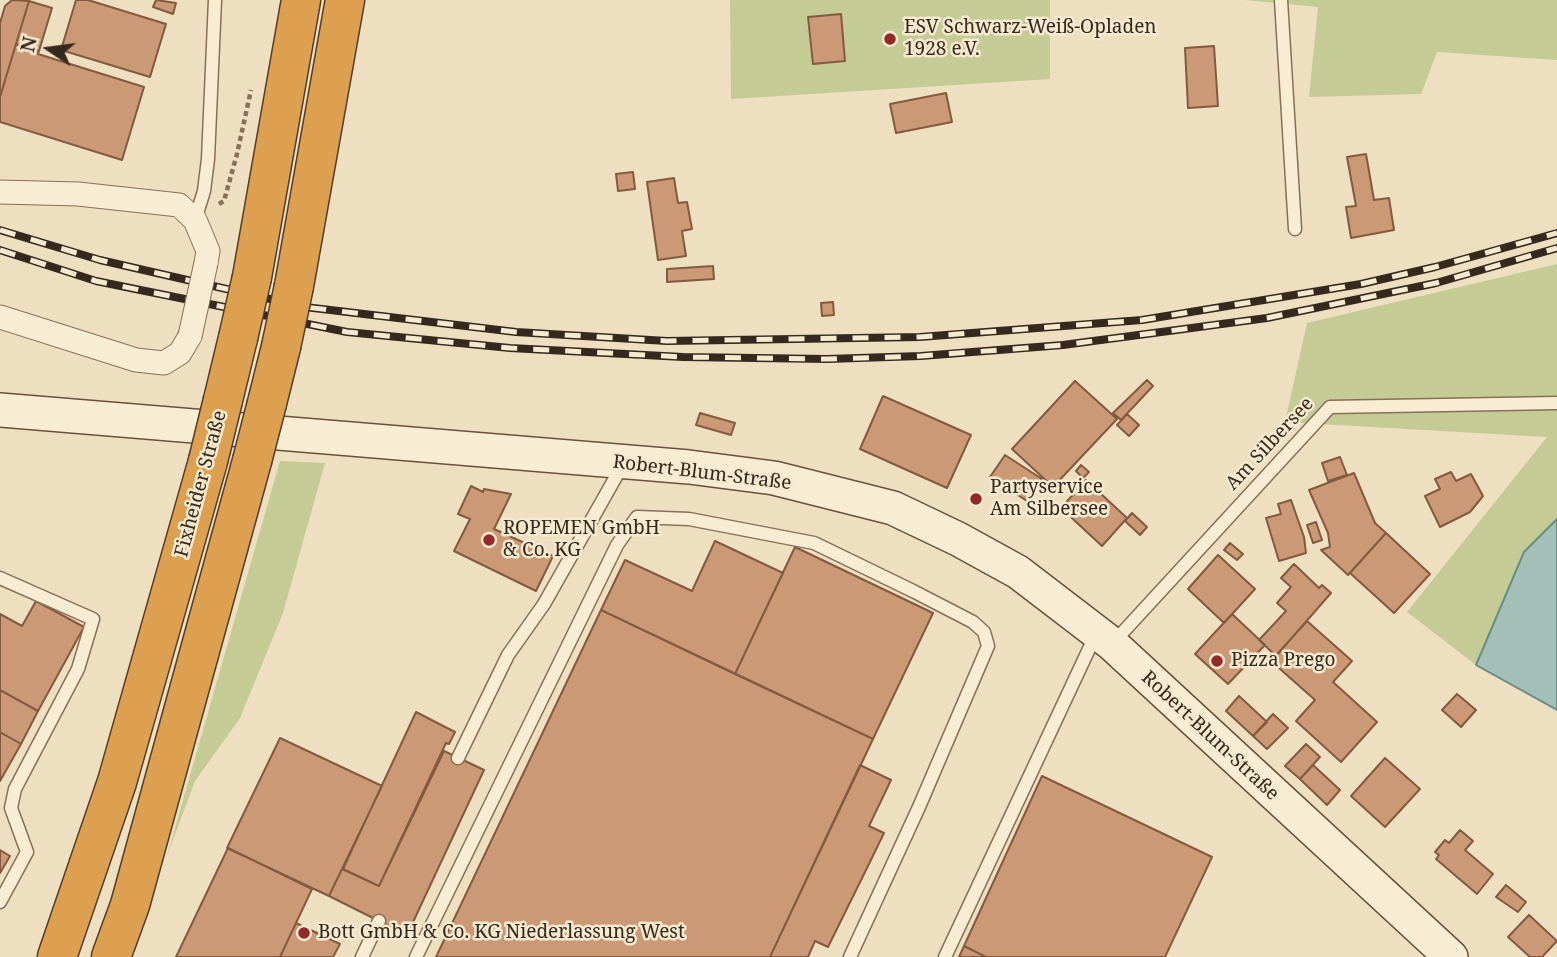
<!DOCTYPE html>
<html>
<head>
<meta charset="utf-8">
<style>
	body { margin:0 }
	#map { position:relative; width:1557px; height:957px; overflow:hidden; background:#eddfc0; font-family:"Noto Serif",serif }
	canvas { display:block }
	.north { position:absolute; left:14px; top:14px; width:70px; height:70px; -webkit-text-stroke:5px #f5eacf; paint-order:stroke; rotate:283deg; font-size:19px; font-weight:700; line-height:28px; text-align:center; color:#35281c }
	.north::after { content:''; display:block; margin:auto; width:24px; height:32px; background:#35281c; clip-path:polygon(50% 0,100% 100%,50% 72%,0 100%) }
</style>
</head>
<body>
<div id="map">
<canvas width="1557" height="957"></canvas>
<div class="north">N</div>
</div>
<script>
const ctx = document.querySelector('canvas').getContext('2d');
ctx.lineJoin = 'round';
function fillPath(path, color) { ctx.fillStyle = color; ctx.fill(path, 'evenodd'); }
const toPath = rows => new Path2D(rows.map(r => 'M' + r).join(''));
function trace(path, color, width, dash) { ctx.strokeStyle = color; ctx.lineWidth = width; ctx.lineCap = dash ? 'butt' : 'round'; ctx.setLineDash(dash || []); ctx.stroke(path); }
function label(font, color, halo, rows, align = 'center') {
  ctx.font = font + ' "Noto Serif",serif'; ctx.lineWidth = 5; ctx.setLineDash([]); ctx.textBaseline = 'middle'; ctx.strokeStyle = halo; ctx.fillStyle = color; for (const [text, x, y, turn = 0] of rows) {
    ctx.save(); ctx.translate(x, y); ctx.rotate((+turn || 0) * Math.PI / 180); ctx.textAlign = isNaN(turn) ? turn : align; if (halo) ctx.strokeText(text, 0, 0); ctx.fillText(text, 0, 0); ctx.restore();
  }
}
const green = toPath([
	[730,0,1050,0,1050,79,731,99],
	[1245,0,1557,0,1557,60,1437,52,1421,94,1309,97,1318,7],
	[1557,264,1557,519,1524,552,1476,665,1407,612,1547,437,1285,422,1307,323],
	[280,461,325,463,283,613,240,718,195,781,167,856]
]);
const water = toPath([
	[1557,519,1557,710,1476,665,1524,552,1557,519]
]);
const building = toPath([
	[12,0,29,1,0,97,0,23,5,6,12,0],
	[76,0,88,0,166,24,150,77,61,50,76,0],
	[156,0,176,3,173,14,153,7,156,0],
	[29,1,52,8,39,51,16,44,29,1],
	[841,14,845,61,813,64,808,17,841,14],
	[16,44,39,51,38,54,144,87,122,160,0,122,0,97,16,44],
	[1214,46,1218,106,1188,108,1185,48,1214,46],
	[946,93,952,122,896,133,890,104,946,93],
	[1366,154,1374,200,1389,198,1394,230,1351,238,1346,207,1356,206,1347,157,1366,154],
	[633,172,635,189,618,191,616,174,633,172],
	[674,178,678,203,687,202,692,229,682,231,686,256,658,260,647,182,674,178],
	[713,266,714,279,667,282,667,269,713,266],
	[833,302,834,315,822,316,821,303,833,302],
	[1147,380,1153,386,1121,420,1113,413,1147,380],
	[1075,381,1117,419,1053,487,1012,449,1075,381],
	[883,396,971,435,947,488,860,449,883,396],
	[700,413,735,423,731,435,696,425,700,413],
	[1127,414,1139,425,1129,436,1117,425,1127,414],
	[1005,455,1042,479,1027,501,990,477,1005,455],
	[1340,457,1347,475,1328,481,1322,463,1340,457],
	[1081,465,1089,472,1083,478,1076,471,1081,465],
	[1451,472,1456,481,1471,474,1483,496,1470,512,1440,527,1425,496,1440,489,1435,479,1451,472],
	[1354,473,1375,523,1386,533,1348,575,1321,550,1330,547,1328,533,1309,490,1354,473],
	[1086,480,1127,518,1102,546,1061,508,1086,480],
	[471,486,483,492,484,489,511,494,494,529,553,556,536,591,454,551,470,519,458,514,471,486],
	[1291,500,1304,537,1306,553,1279,561,1266,518,1281,514,1278,504,1291,500],
	[1132,513,1147,527,1140,535,1125,521,1132,513],
	[1316,522,1322,540,1313,543,1307,525,1316,522],
	[1386,533,1430,574,1394,613,1350,573,1386,533],
	[715,541,783,573,735,674,601,610,625,560,692,591,715,541],
	[1230,543,1243,554,1237,560,1224,550,1230,543],
	[795,547,933,613,873,739,735,674,795,547],
	[1218,555,1255,589,1224,623,1188,589,1218,555],
	[1294,564,1319,588,1322,585,1331,593,1276,656,1259,640,1286,611,1277,603,1291,587,1281,578,1294,564],
	[36,601,84,627,38,711,0,690,0,614,22,626,36,601],
	[601,610,873,739,770,957,436,957,601,610],
	[1232,614,1265,645,1228,684,1195,654,1232,614],
	[1307,621,1352,661,1333,682,1377,722,1341,762,1296,721,1315,700,1271,661,1307,621],
	[0,690,38,711,21,744,0,732,0,690],
	[1457,694,1476,710,1461,727,1442,710,1457,694],
	[1239,696,1267,722,1253,736,1226,711,1239,696],
	[416,712,455,732,449,744,446,743,379,886,343,869,416,712],
	[1273,714,1288,728,1267,749,1253,736,1273,714],
	[0,732,21,744,0,781,0,732],
	[280,738,382,786,329,896,227,848,280,738],
	[1306,744,1320,757,1300,779,1285,766,1306,744],
	[444,751,484,770,407,935,329,896,342,869,379,886,444,751],
	[1385,758,1420,789,1385,827,1351,796,1385,758],
	[860,765,891,780,869,826,884,833,867,868,828,947,815,941,808,957,770,957,860,765],
	[1313,765,1340,790,1327,805,1300,779,1313,765],
	[1042,776,1212,857,1165,957,986,957,964,946,1042,776],
	[1460,830,1473,841,1465,850,1493,874,1477,894,1436,859,1439,855,1435,852,1445,840,1449,843,1460,830],
	[228,848,312,889,280,957,176,957,228,848],
	[0,850,10,856,0,873,0,850],
	[1506,885,1526,902,1518,912,1496,897,1506,885],
	[1529,915,1557,941,1542,957,1530,957,1508,937,1529,915],
	[296,923,340,944,333,957,280,957,296,923],
	[964,946,986,957,959,957,964,946]
]);
const path = toPath([
	[219,204,224,201,237,154,251,90]
]);
const lane = toPath([
	[1281,0,1295,229],
	[195,220,204,191,208,159,215,0],
	[0,578,93,619,78,669,15,789,11,808,27,852,0,902],
	[1112,644,1330,407,1557,403],
	[458,758,508,655,544,604,622,466],
	[362,957,379,921],
	[416,957,617,545,637,517,689,519,814,543,913,591,973,622,984,632,988,646,919,807,850,957],
	[945,957,1096,634]
]);
const street = toPath([
	[0,192,78,194,179,205,195,220,208,251,206,263],
	[0,317,136,360,164,363,180,353,190,336]
]);
const secondary = toPath([
	[0,410,689,467,774,478,893,508,958,539,1018,572,1112,644,1451,957]
]);
const highway = toPath([
	[252,277,301,0],
	[294,286,345,0],
	[223,400,238,338],
	[267,403,281,347],
	[57,957,117,782,208,461],
	[111,957,130,905,252,461]
]);
const rail = toPath([
	[0,230,100,260,305,307,516,332,667,341,920,337,1142,320,1361,284,1435,267,1557,233],
	[0,250,96,281,347,332,510,348,683,357,827,359,921,356,1063,345,1267,318,1436,283,1557,248]
]);
const streetBridge = toPath([
	[190,336,206,263]
]);
const highwayBridge = toPath([
	[238,338,252,277],
	[281,347,294,286],
	[208,461,223,400],
	[252,461,267,403]
]);
const markers = [
	[890,39,7,"#94292a"],
	[976,499,7,"#94292a"],
	[489,540,7,"#94292a"],
	[1217,661,7,"#94292a"],
	[304,933,7,"#94292a"]
];
const poiNames = [
	["ESV Schwarz-Weiß-Opladen",904,28],
	["1928 e.V.",904,50],
	["Partyservice",990,488],
	["Am Silbersee",990,510],
	["ROPEMEN GmbH",503,529],
	["& Co. KG",503,551],
	["Pizza Prego",1231,661],
	["Bott GmbH & Co. KG Niederlassung West",318,933]
];
const streetNames = [
	["Am Silbersee",1270,444,-47],
	["Robert-Blum-Straße",702,473,7],
	["Fixheider Straße",201,484,-75],
	["Robert-Blum-Straße",1210,736,43]
];
fillPath(green, '#c4cb94');
fillPath(water, '#a3bfb7');
trace(water, '#6a8d84', 2);
fillPath(building, '#cb9976');
trace(building, '#845a3e', 2);
trace(lane, '#867058', 15);
trace(street, '#867058', 25);
trace(secondary, '#67513b', 36);
trace(highway, '#533e2c', 41);
trace(path, '#867058', 4.5, [5, 3.5]);
trace(lane, '#f8edd2', 12);
trace(street, '#f8edd2', 23);
trace(secondary, '#f8edd2', 33);
trace(highway, '#dd9f50', 38);
trace(rail, '#35281c', 8);
trace(rail, '#f5eacf', 5, [16]);
trace(streetBridge, '#867058', 25, []);
trace(highwayBridge, '#533e2c', 41, []);
trace(streetBridge, '#f8edd2', 23);
trace(highwayBridge, '#dd9f50', 38);
for (const [x, y, r, color] of markers) { const dot = new Path2D(); dot.arc(x, y, r, 0, 2 * Math.PI); ctx.fillStyle = color; ctx.fill(dot); trace(dot, '#f5eacf', 2.5); }
label('19px', '#35281c', '#f5eacf', poiNames, 'left');
label('19px', '#35281c', '#f5eacf', streetNames);
</script>
</body>
</html>
